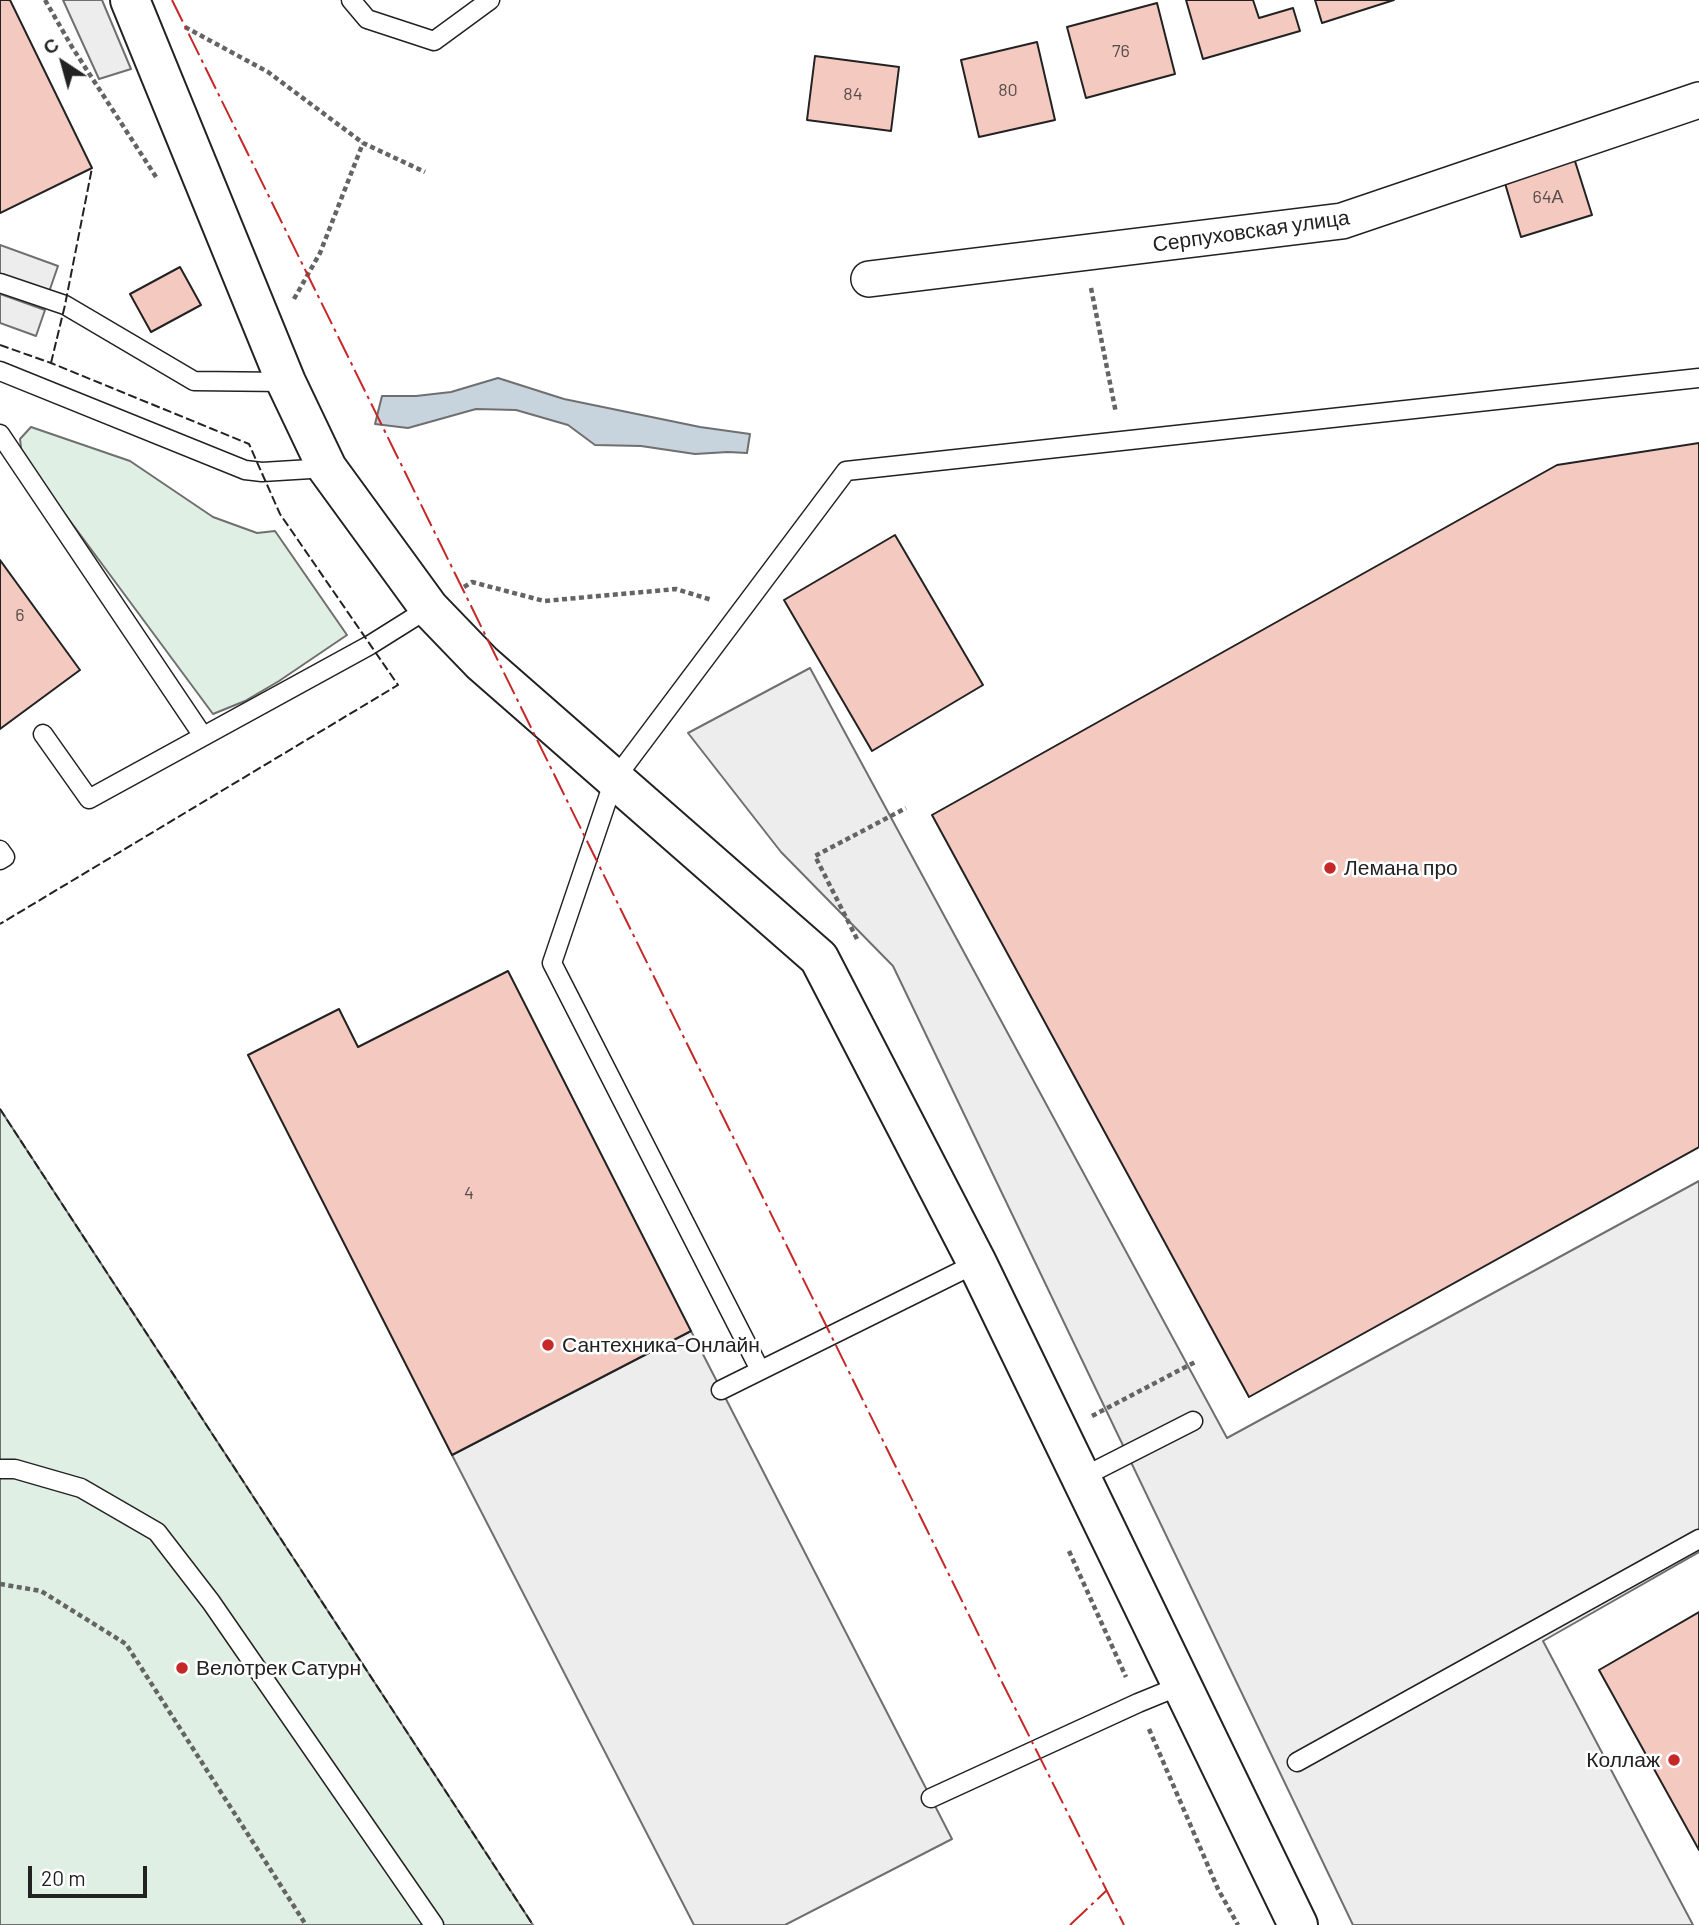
<!DOCTYPE html>
<html>
<head>
<meta charset="utf-8">
<style>
	body { margin:0 }
	#map { position:relative; width:1699px; height:1925px; overflow:hidden; background:#fff; font-family:Barlow,sans-serif }
	canvas { display:block }
	.north { position:absolute; left:28px; top:28px; width:70px; height:70px; -webkit-text-stroke:5px #fff; paint-order:stroke; rotate:324deg; font-size:19px; font-weight:700; line-height:28px; text-align:center; color:#222 }
	.north::after { content:''; display:block; margin:auto; width:24px; height:32px; background:#222; clip-path:polygon(50% 0,100% 100%,50% 72%,0 100%) }
	.scale { position:absolute; left:28px; top:1866px; width:119px; height:32px; box-sizing:border-box; border:4px solid #222; border-top:0; padding-left:9px; font-size:21px; line-height:24px; white-space:nowrap; color:#222; -webkit-text-stroke:5px #fff; paint-order:stroke }
</style>
</head>
<body>
<div id="map">
<canvas width="1699" height="1925"></canvas>
<div class="north">С</div>
<div class="scale">20 m</div>
</div>
<script>
const ctx = document.querySelector('canvas').getContext('2d');
ctx.lineJoin = 'round';
function fillPath(path, color) { ctx.fillStyle = color; ctx.fill(path, 'evenodd'); }
const toPath = rows => new Path2D(rows.map(r => 'M' + r).join(''));
function trace(path, color, width, dash) { ctx.strokeStyle = color; ctx.lineWidth = width; ctx.lineCap = dash ? 'butt' : 'round'; ctx.setLineDash(dash || []); ctx.stroke(path); }
function label(font, color, halo, rows, align = 'center') {
  ctx.font = font + ' Barlow,sans-serif'; ctx.lineWidth = 5; ctx.setLineDash([]); ctx.textBaseline = 'middle'; ctx.strokeStyle = halo; ctx.fillStyle = color; for (const [text, x, y, turn = 0] of rows) {
    ctx.save(); ctx.translate(x, y); ctx.rotate((+turn || 0) * Math.PI / 180); ctx.textAlign = isNaN(turn) ? turn : align; if (halo) ctx.strokeText(text, 0, 0); ctx.fillText(text, 0, 0); ctx.restore();
  }
}
const green = toPath([
	[31,427,130,461,213,517,257,533,275,531,347,635,279,681,245,701,213,714,22,456,20,439,31,427],
	[0,1109,533,1925,0,1925,0,1109]
]);
const parking = toPath([
	[63,0,102,0,131,69,99,79,63,0],
	[0,245,58,266,49,292,0,274,0,245],
	[0,294,45,310,36,336,0,323,0,294],
	[810,668,1227,1438,1699,1181,1699,1552,1543,1641,1693,1925,1353,1925,893,966,781,852,688,733,810,668],
	[691,1331,952,1839,785,1925,694,1925,452,1455,691,1331]
]);
const water = toPath([
	[498,378,564,399,700,427,750,434,747,453,728,452,695,454,641,446,595,445,568,425,516,410,476,409,408,428,375,424,382,396,416,396,451,392,498,378]
]);
const building = toPath([
	[0,0,10,0,92,168,0,213,0,0],
	[1186,0,1253,0,1259,18,1293,8,1300,31,1203,59,1186,0],
	[1315,0,1394,0,1322,23,1315,0],
	[1157,3,1175,74,1086,98,1067,27,1157,3],
	[1037,42,1055,120,979,137,961,60,1037,42],
	[815,56,899,67,891,131,807,120,815,56],
	[1574,158,1592,215,1521,237,1504,180,1574,158],
	[180,267,201,305,151,332,130,294,180,267],
	[1699,443,1699,1147,1249,1397,932,815,1557,465,1699,443],
	[895,535,983,685,872,751,784,600,895,535],
	[0,560,80,670,0,729,0,560],
	[508,971,691,1331,452,1455,248,1055,339,1009,358,1047,508,971],
	[1699,1612,1699,1850,1599,1670,1699,1612]
]);
const path = toPath([
	[45,0,72,47,158,180],
	[185,27,268,72,363,143,425,172],
	[1091,288,1116,413],
	[294,299,320,253,363,143],
	[464,587,472,582,544,601,676,589,712,600],
	[857,939,815,856,906,808],
	[1092,1416,1197,1361],
	[1069,1551,1126,1677],
	[0,1584,41,1591,126,1644,306,1925],
	[1149,1729,1218,1889,1238,1925]
]);
const service = toPath([
	[351,0,367,19,434,41,490,0],
	[0,283,65,305,194,381,286,382],
	[0,371,245,470,262,472,327,468],
	[0,434,203,736],
	[43,734,89,799,370,645,429,608],
	[0,850,5,857,0,860],
	[760,1370,552,963,614,780,846,471,1699,378],
	[721,1390,977,1263],
	[0,1469,15,1469,81,1488,157,1532,211,1602,434,1925],
	[1081,1478,1193,1421],
	[1297,1762,1699,1539],
	[931,1798,1138,1703,1182,1685]
]);
const minor = toPath([
	[869,279,1342,221,1699,100]
]);
const tertiary = toPath([
	[130,0,286,382,327,468,429,608,482,663,819,958,977,1263,1298,1925]
]);
const fence = toPath([
	[0,345,51,363,249,444,280,514,398,685,0,924],
	[51,363,65,305,92,168],
	[0,1109,533,1925]
]);
const power = toPath([
	[172,0,1001,1680,1124,1925],
	[1070,1925,1106,1891]
]);
const markers = [
	[1330,868,7,"#c62828"],
	[548,1345,7,"#c62828"],
	[182,1668,7,"#c62828"],
	[1674,1760,7,"#c62828"]
];
const numberNames = [
	["76",1121,51],
	["80",1008,90],
	["84",853,94],
	["64А",1548,197],
	["6",20,615],
	["4",469,1193]
];
const streetNames = [
	["Серпуховская улица",1251,231,-8]
];
const poiNames = [
	["Лемана про",1344,868],
	["Сантехника-Онлайн",562,1345],
	["Велотрек Сатурн",196,1668],
	["Коллаж",1660,1760,"right"]
];
fillPath(green, '#e0efe3');
trace(green, '#6f6f6f', 2);
fillPath(parking, '#ededed');
trace(parking, '#6f6f6f', 2);
fillPath(water, '#c7d3dd');
trace(water, '#6f6f6f', 2);
fillPath(building, '#f3c9c0');
trace(building, '#222', 2);
trace(service, '#222', 21);
trace(minor, '#222', 38);
trace(tertiary, '#222', 42);
trace(path, '#646464', 4.5, [5, 3.5]);
trace(service, '#fff', 18);
trace(minor, '#fff', 35);
trace(tertiary, '#fff', 38);
trace(fence, '#222', 2, [9, 3.5]);
trace(power, '#c62828', 2, [24, 5, 3.5, 5]);
for (const [x, y, r, color] of markers) { const dot = new Path2D(); dot.arc(x, y, r, 0, 2 * Math.PI); ctx.fillStyle = color; ctx.fill(dot); trace(dot, '#fff', 2.5); }
label('18px', '#564c4a', null, numberNames);
label('21px', '#222', '#fff', streetNames);
label('21px', '#222', '#fff', poiNames, 'left');
</script>
</body>
</html>
